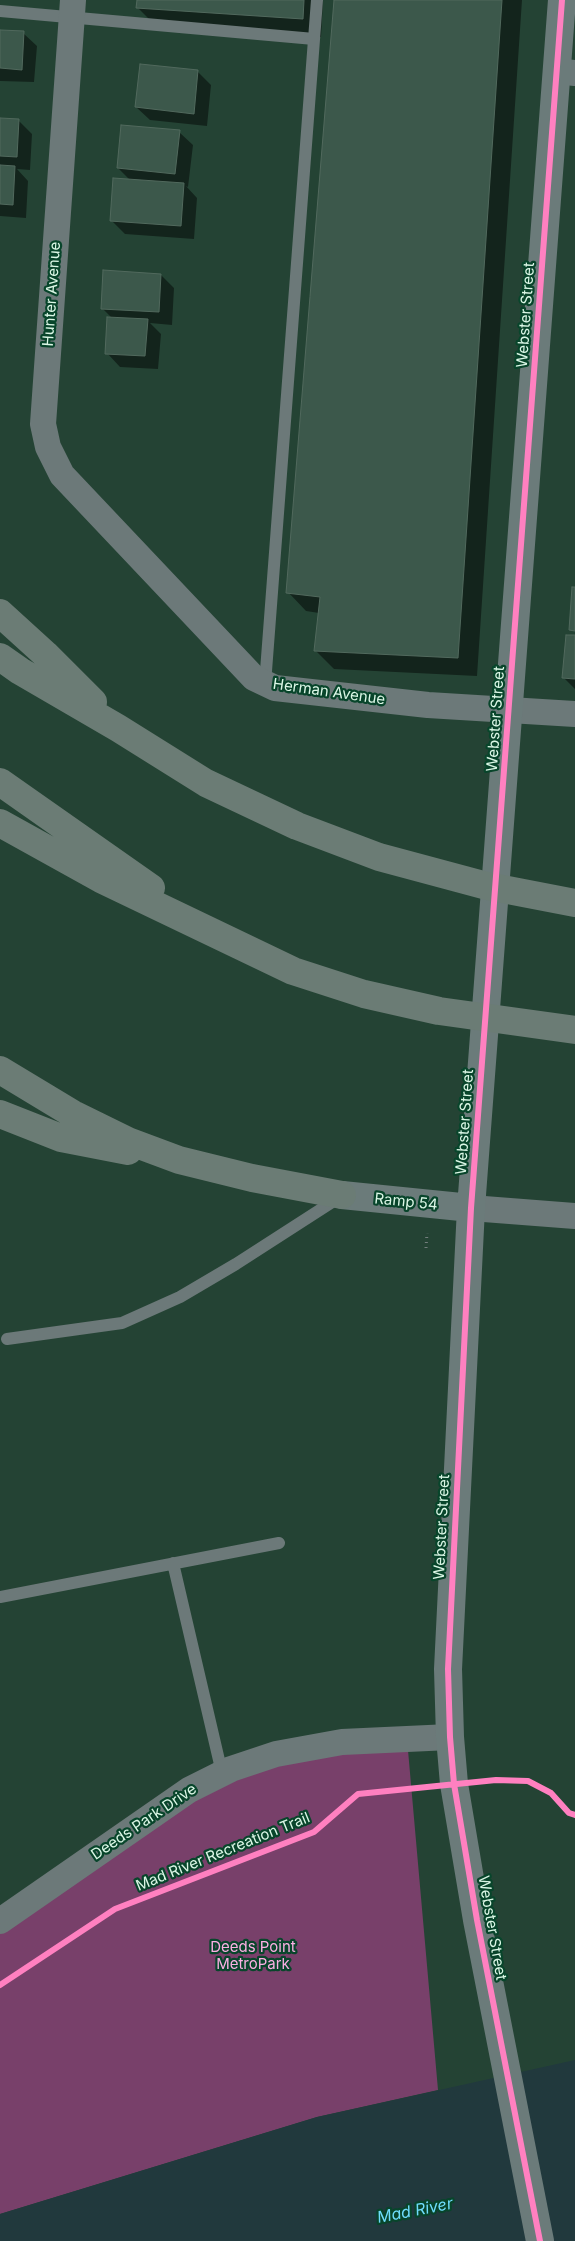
<!DOCTYPE html>
<html>
<head>
<meta charset="utf-8">
<style>
	body { margin:0 }
	canvas { display:block; background:#244334 }
</style>
</head>
<body>
<canvas width="575" height="2241"></canvas>
<script>
const ctx = document.querySelector('canvas').getContext('2d');
ctx.lineJoin = 'round';
function fillPath(path, color) { ctx.fillStyle = color; ctx.fill(path, 'evenodd'); }
const toPath = rows => new Path2D(rows.map(r => 'M' + r).join(''));
function trace(path, color, width, dash) { ctx.strokeStyle = color; ctx.lineWidth = width; ctx.lineCap = dash ? 'butt' : 'round'; ctx.setLineDash(dash || []); ctx.stroke(path); }
function label(font, color, halo, rows, align = 'center') {
  ctx.font = font + ' Inter,sans-serif'; ctx.lineWidth = 4.5; ctx.setLineDash([]); ctx.textBaseline = 'middle'; ctx.strokeStyle = halo; ctx.fillStyle = color; for (const [text, x, y, turn = 0] of rows) {
    ctx.save(); ctx.translate(x, y); ctx.rotate((+turn || 0) * Math.PI / 180); ctx.textAlign = isNaN(turn) ? turn : align; if (halo) ctx.strokeText(text, 0, 0); ctx.fillText(text, 0, 0); ctx.restore();
  }
}
const green = toPath([
	[407,1739,438,2090,317,2117,0,2214,0,1921,222,1773]
]);
const water = toPath([
	[575,2060,575,2241,0,2241,0,2214,317,2117]
]);
const shadow = toPath([
	[138,0,323,0,321,37,156,26,138,8],
	[335,0,522,0,477,676,334,669,315,650,319,613,306,611,288,592],
	[0,31,23,33,37,46,34,82,0,81],
	[197,71,211,85,207,126,150,120,136,107],
	[0,119,18,120,32,134,30,170,17,169,28,181,26,218,0,216],
	[179,132,193,145,188,187,186,186,197,198,194,239,125,234,111,220,130,180,118,168],
	[161,275,174,288,172,325,150,323,161,334,158,369,120,367,107,353,112,318,102,308],
	[575,637,575,689,563,677]
]);
const building = toPath([
	[137,0,304,0,303,19,136,8,137,0],
	[334,0,502,0,458,658,314,651,320,597,286,593,334,0],
	[0,30,24,31,22,70,0,68,0,30],
	[140,64,198,70,194,114,135,107,140,64],
	[0,118,19,119,17,157,0,156,0,118],
	[121,125,180,130,175,174,117,168,121,125],
	[0,165,15,166,13,205,0,204,0,165],
	[113,178,184,183,181,226,110,221,113,178],
	[103,270,161,274,159,312,101,309,103,270],
	[107,317,148,319,145,356,105,354,107,317],
	[572,587,575,587,575,631,569,630,572,587],
	[566,635,575,635,575,679,562,678,566,635]
]);
const path = toPath([
	[426,1248,427,1233]
]);
const lane = toPath([
	[0,11,314,39],
	[265,684,317,0],
	[7,1339,122,1323,180,1297,236,1264,340,1197],
	[173,1563,222,1773],
	[0,1597,279,1543]
]);
const street = toPath([
	[73,0,43,424,48,447,62,475,254,678,275,688,428,705,575,714],
	[557,71,575,73],
	[471,1208,575,1216],
	[0,1921,189,1790,231,1769,276,1754,342,1742,450,1737]
]);
const secondary = toPath([
	[342,1195,471,1208],
	[540,2241,477,1920,454,1784,450,1737,448,1669,471,1208,562,0]
]);
const highway = toPath([
	[0,613,45,654,93,702],
	[0,657,20,671,118,728,206,783,297,826,379,857,487,886,575,903],
	[0,782,151,888],
	[0,823,101,879,293,971,364,994,439,1011,575,1030],
	[0,1070,73,1114,128,1141,179,1160,252,1178,342,1195],
	[0,1114,61,1138,128,1151]
]);
const cycleway = toPath([
	[0,1985,115,1909,314,1832,358,1794,496,1780,528,1781,551,1793,569,1813,575,1815],
	[540,2241,477,1920,454,1784,450,1737,448,1669,471,1208,562,0]
]);
const streetNames = [
	["Hunter Avenue",52,294,-86],
	["Webster Street",526,315,-86],
	["Herman Avenue",329,692,8],
	["Webster Street",496,719,-86],
	["Webster Street",465,1122,-86],
	["Ramp 54",406,1202,6],
	["Webster Street",442,1527,-87],
	["Deeds Park Drive",144,1822,-34],
	["Mad River Recreation Trail",223,1852,-22],
	["Webster Street",492,1928,80]
];
const parkNames = [
	["Deeds Point",253,1947],
	["MetroPark",253,1964]
];
const waterNames = [
	["Mad River",415,2211,-11]
];
fillPath(green, '#78406a');
fillPath(water, '#21393d');
fillPath(shadow, '#0007');
fillPath(building, '#3c584b');
trace(building, '#51695d', 1);
trace(path, '#737e7d', 3, [1, 4]);
trace(lane, '#6c7979', 12);
trace(street, '#6c7979', 26);
trace(secondary, '#6b7b7a', 28);
trace(highway, '#6b7c75', 28);
trace(cycleway, '#ff80c0', 6);
label('15px', '#dbf7e6', '#08452b', streetNames);
label('15px', '#fbafe3', '#08452b', parkNames);
label('italic 16px', '#6edcfb', '#08452b', waterNames);
</script>
</body>
</html>
